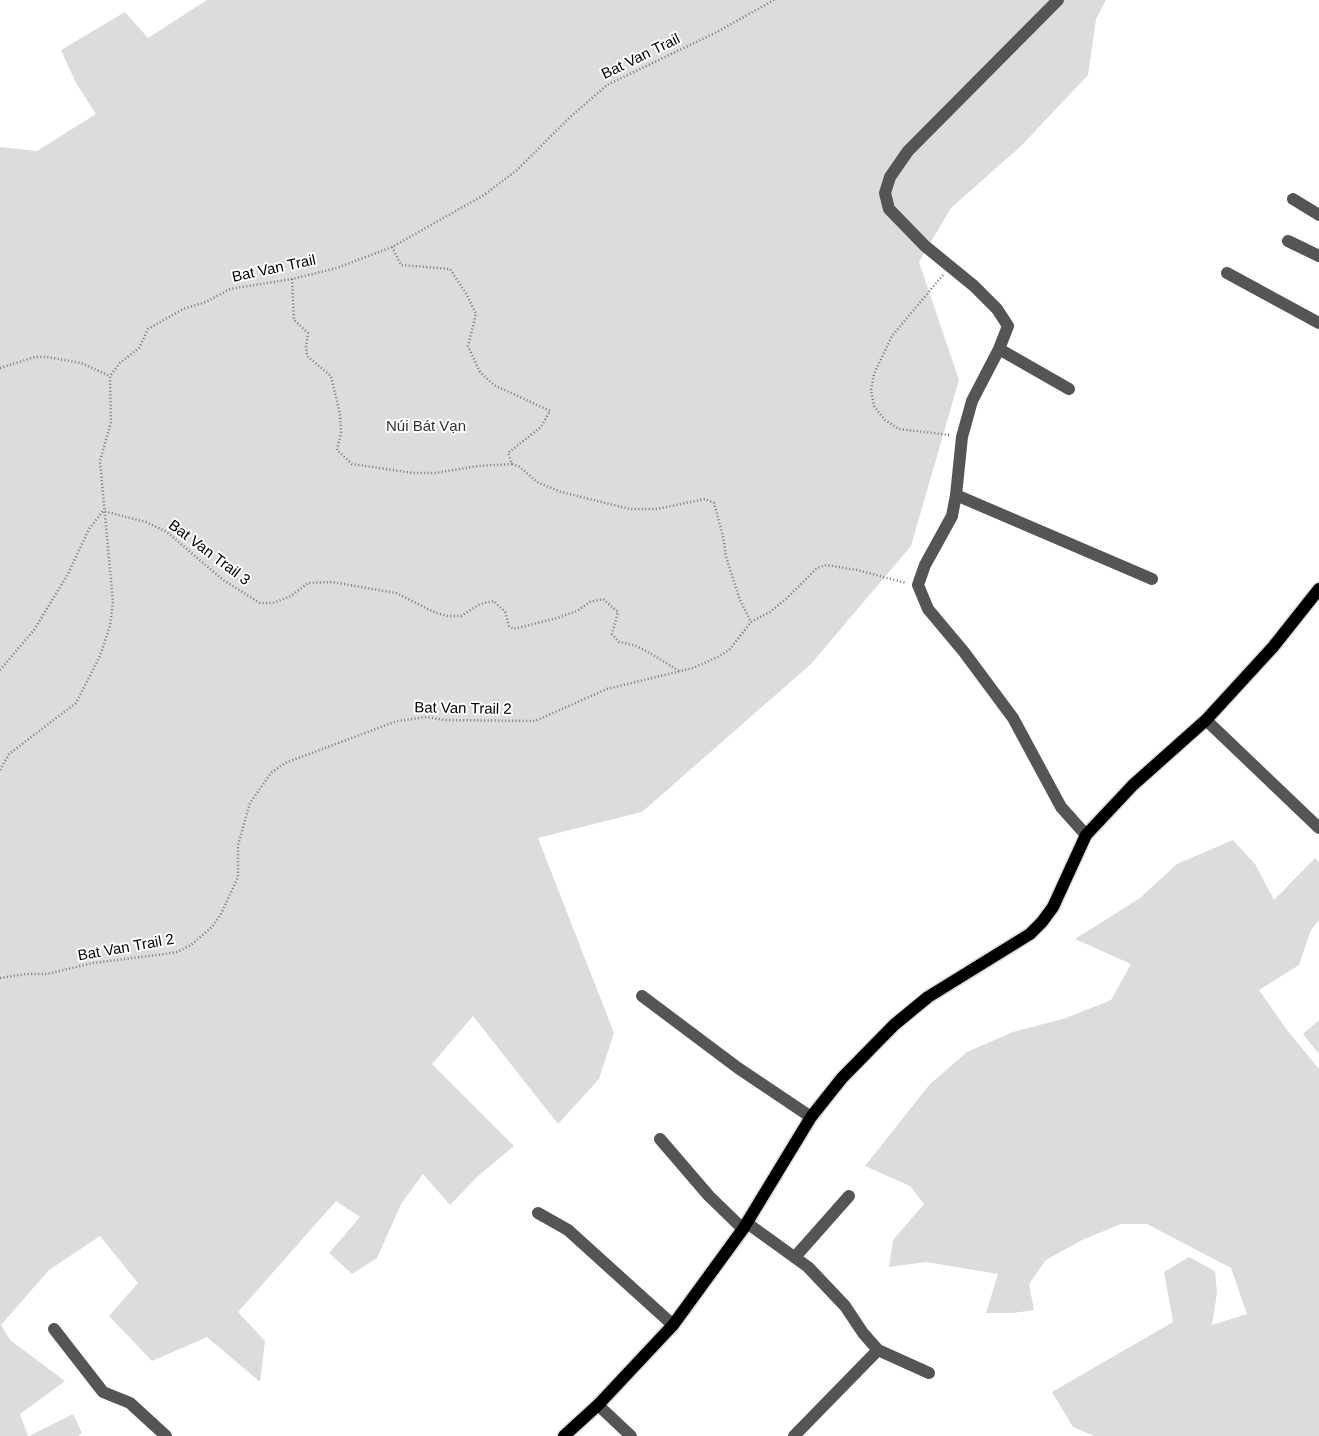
<!DOCTYPE html>
<html>
<head>
<meta charset="utf-8">
<style>
	body { margin:0 }
	canvas { display:block; background:#fff }
</style>
</head>
<body>
<canvas width="1319" height="1436"></canvas>
<script>
const ctx = document.querySelector('canvas').getContext('2d');
ctx.lineJoin = 'round';
function fillPath(path, color) { ctx.fillStyle = color; ctx.fill(path, 'evenodd'); }
const toPath = rows => new Path2D(rows.map(r => 'M' + r).join(''));
function trace(path, color, width, dash) { ctx.strokeStyle = color; ctx.lineWidth = width; ctx.lineCap = dash ? 'butt' : 'round'; ctx.setLineDash(dash || []); ctx.stroke(path); }
function label(font, color, halo, rows, align = 'center') {
  ctx.font = font + ' Arial,sans-serif'; ctx.lineWidth = 4; ctx.setLineDash([]); ctx.textBaseline = 'middle'; ctx.strokeStyle = halo; ctx.fillStyle = color; for (const [text, x, y, turn = 0] of rows) {
    ctx.save(); ctx.translate(x, y); ctx.rotate((+turn || 0) * Math.PI / 180); ctx.textAlign = isNaN(turn) ? turn : align; if (halo) ctx.strokeText(text, 0, 0); ctx.fillText(text, 0, 0); ctx.restore();
  }
}
const green = toPath([
	[207,0,1106,0,1096,19,1088,75,1021,146,951,208,919,262,959,380,911,546,811,664,642,812,538,838,614,1033,599,1079,558,1124,473,1016,432,1064,514,1146,478,1176,450,1205,423,1174,401,1204,377,1258,352,1274,329,1253,360,1217,336,1201,238,1312,265,1341,260,1382,207,1337,152,1361,109,1316,138,1283,100,1236,49,1270,1,1325,10,1340,65,1381,20,1414,28,1436,0,1436,0,147,37,151,96,114,76,83,61,50,125,12,148,38],
	[1233,840,1255,864,1274,900,1315,858,1319,862,1319,920,1311,930,1299,965,1259,990,1287,1030,1319,1069,1319,1436,1094,1436,1073,1427,1052,1392,1173,1322,1164,1272,1189,1257,1215,1271,1217,1293,1212,1325,1247,1314,1231,1268,1147,1224,1121,1224,1082,1240,1046,1260,1029,1284,1034,1310,1013,1313,986,1313,998,1274,926,1262,889,1267,893,1240,924,1204,910,1186,865,1166,930,1084,967,1052,1013,1032,1066,1018,1111,1000,1131,964,1075,939,1140,898,1177,864],
	[1319,1020,1319,1054,1303,1034],
	[73,1414,82,1433,78,1436,29,1436]
]);
const path = toPath([
	[392,247,401,265,450,269,467,295,476,314,468,346,480,372,494,385,550,411,541,427,508,453,512,464,520,467,537,482,561,492,630,509,657,509,705,499,714,503,723,536,726,557,740,600,751,622],
	[943,275,892,336,874,374,871,390,874,406,885,420,899,429,950,435],
	[292,279,294,320,308,333,306,347,307,356,331,376,340,414,341,432,337,450,352,464,413,473,435,473,478,466,512,464],
	[0,368,35,357,47,357,81,363,110,376],
	[0,670,34,630,68,574,89,529,103,511,146,522,167,532,223,580,260,603,273,603,291,596,308,583,332,582,396,593,436,613,448,616,461,616,480,604,494,601,505,612,509,626,514,629,557,618,577,611,590,602,603,599,618,612,612,634,619,642,634,645,650,653,679,671],
	[0,770,9,754,76,703,100,656,110,626,113,602,100,461,111,422,110,376,120,363,139,348,148,329,183,309,206,302,230,289,292,279,337,268,392,247,484,195,517,170,569,118,607,85,717,32,774,0],
	[0,978,26,974,47,974,93,963,165,954,177,952,191,945,212,927,221,914,238,877,238,845,250,803,271,773,285,763,397,721,427,717,444,720,535,721,607,689,693,668,720,656,730,649,751,622,770,612,787,598,817,568,826,565,857,570,906,583]
]);
const minor = toPath([
	[1058,0,908,151,890,177,885,193,889,209,925,246,974,286,997,309,1008,326,999,349,972,401,962,437,956,495,952,516,925,565,918,585,928,609,964,652,1013,718,1061,807,1086,835],
	[1293,199,1319,215],
	[1288,241,1319,256],
	[1227,273,1319,323],
	[999,349,1069,389],
	[956,495,1152,579],
	[1206,720,1319,828],
	[642,996,738,1068,811,1117],
	[660,1139,709,1196,743,1229],
	[538,1213,568,1230,673,1325],
	[747,1223,808,1267,845,1306,863,1333,878,1350,929,1373],
	[795,1257,849,1196],
	[54,1329,103,1392,130,1403,166,1436],
	[598,1405,631,1436],
	[794,1436,878,1350]
]);
const major = toPath([
	[564,1436,598,1405,673,1325,743,1229,811,1117,842,1078,894,1025,928,997,1030,934,1042,922,1053,907,1086,835,1133,785,1206,720,1273,647,1319,589]
]);
const streetNames = [
	["Bat Van Trail",641,57,-26],
	["Bat Van Trail",274,269,-12],
	["Bat Van Trail 3",209,553,37],
	["Bat Van Trail 2",463,709,1],
	["Bat Van Trail 2",126,948,-10]
];
const parkNames = [
	["Núi Bát Vạn",426,427]
];
fillPath(green, '#dcdcdc');
trace(major, '#dbdbdb', 15);
trace(path, '#777', 2.5, [1, 2.5]);
trace(minor, '#555', 12);
trace(major, '#000', 12);
label('15px', '#000', '#fff', streetNames);
label('15px', '#333', '#fff', parkNames);
</script>
</body>
</html>
